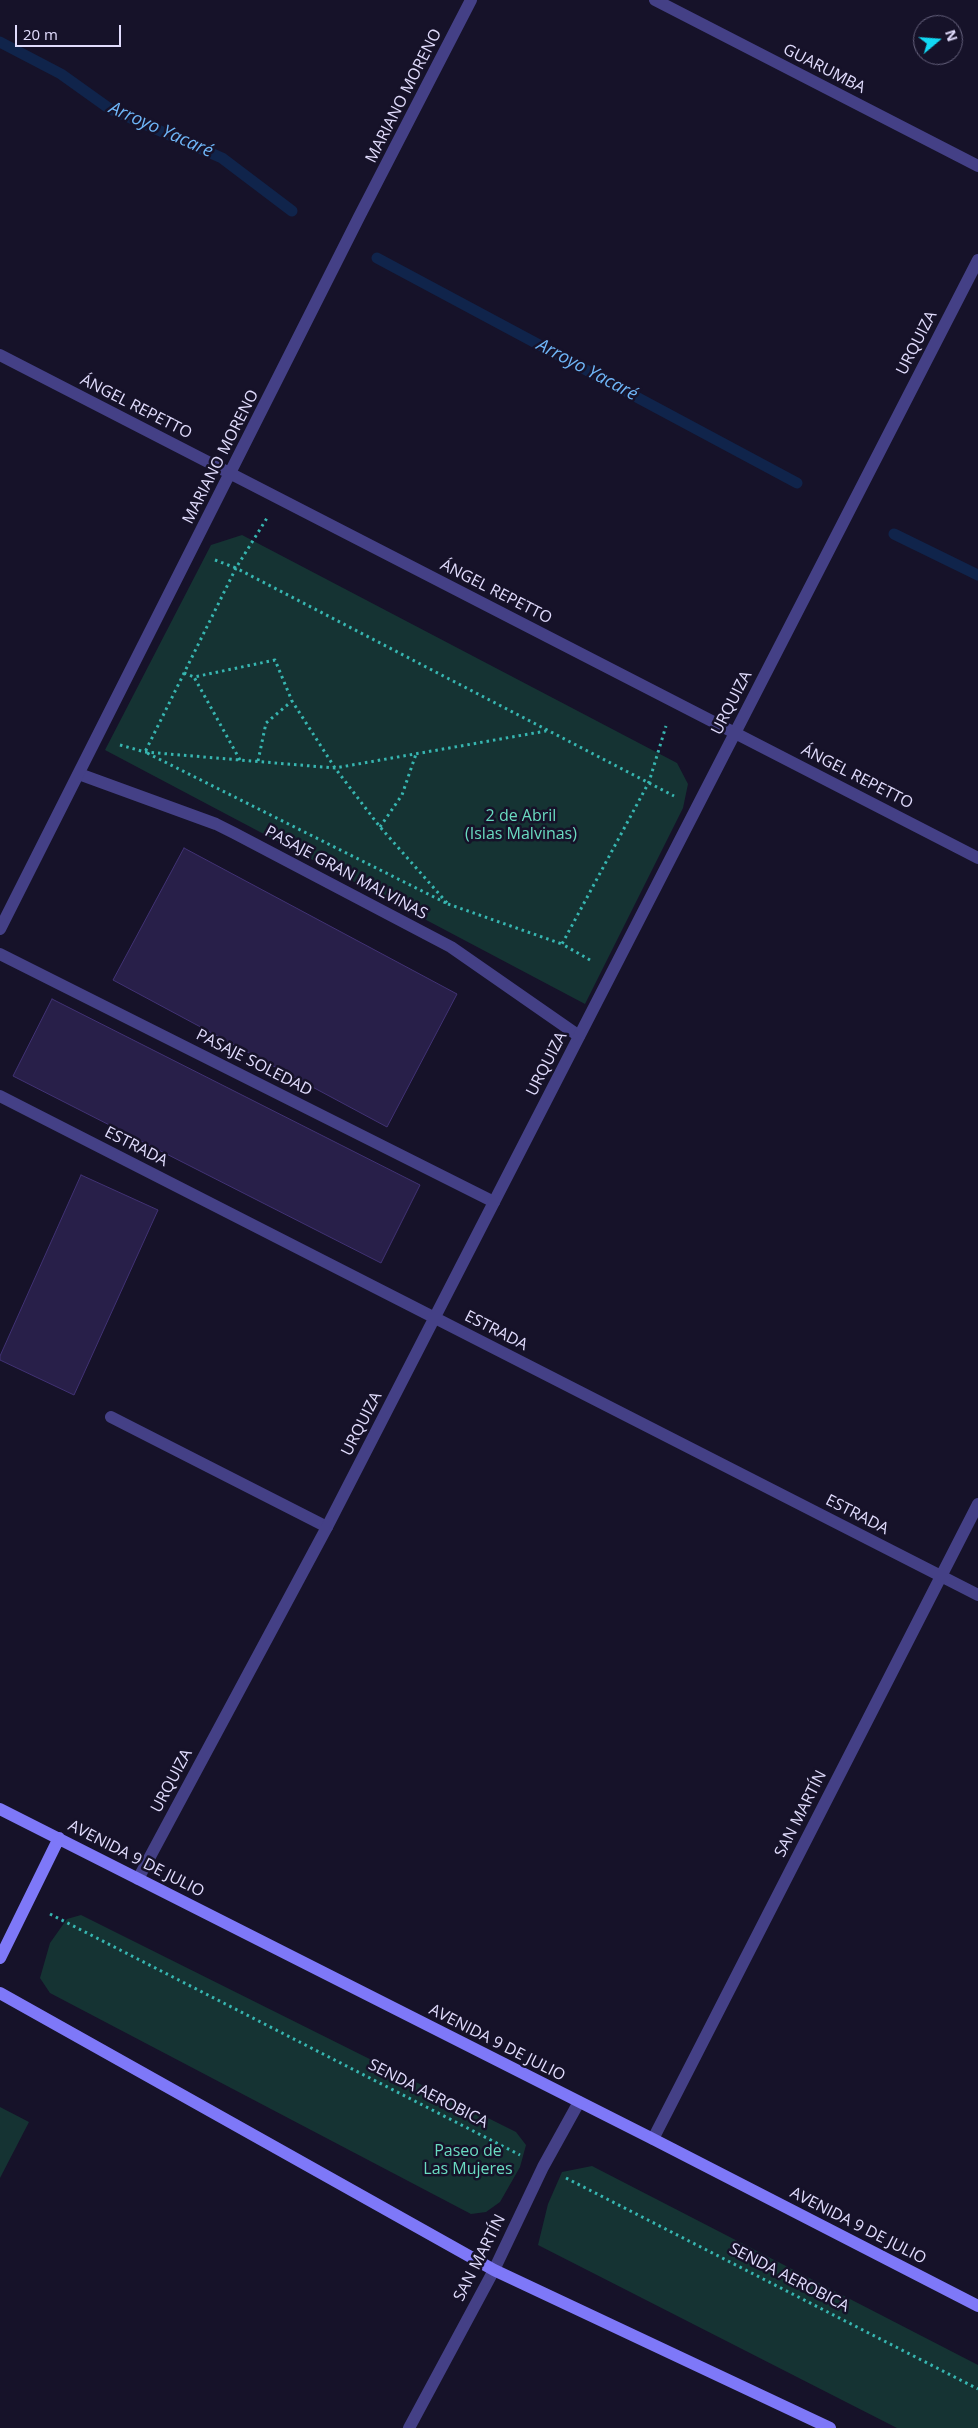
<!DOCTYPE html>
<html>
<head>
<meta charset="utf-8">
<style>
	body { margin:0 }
	#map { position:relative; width:978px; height:2428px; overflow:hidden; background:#161229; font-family:"Open Sans",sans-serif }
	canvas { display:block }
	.north { position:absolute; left:913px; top:15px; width:50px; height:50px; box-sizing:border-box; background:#161229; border:1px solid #67637e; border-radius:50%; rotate:72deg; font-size:14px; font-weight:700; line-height:20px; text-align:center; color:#e1dcfd }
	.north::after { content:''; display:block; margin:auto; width:18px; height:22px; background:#12d8f3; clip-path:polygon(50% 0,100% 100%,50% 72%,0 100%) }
	.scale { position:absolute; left:15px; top:25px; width:106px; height:22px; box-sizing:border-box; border:2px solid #e1dcfd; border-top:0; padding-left:6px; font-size:15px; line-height:18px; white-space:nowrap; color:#e1dcfd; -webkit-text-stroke:4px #161229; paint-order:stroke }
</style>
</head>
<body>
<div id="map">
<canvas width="978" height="2428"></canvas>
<div class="north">N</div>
<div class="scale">20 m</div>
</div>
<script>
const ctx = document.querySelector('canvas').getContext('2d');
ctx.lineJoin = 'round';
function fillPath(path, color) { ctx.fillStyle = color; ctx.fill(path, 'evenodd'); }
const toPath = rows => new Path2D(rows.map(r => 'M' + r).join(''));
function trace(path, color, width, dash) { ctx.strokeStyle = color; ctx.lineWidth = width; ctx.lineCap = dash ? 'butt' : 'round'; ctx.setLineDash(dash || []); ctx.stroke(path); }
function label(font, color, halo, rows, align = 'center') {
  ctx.font = font + ' "Open Sans",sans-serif'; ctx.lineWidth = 5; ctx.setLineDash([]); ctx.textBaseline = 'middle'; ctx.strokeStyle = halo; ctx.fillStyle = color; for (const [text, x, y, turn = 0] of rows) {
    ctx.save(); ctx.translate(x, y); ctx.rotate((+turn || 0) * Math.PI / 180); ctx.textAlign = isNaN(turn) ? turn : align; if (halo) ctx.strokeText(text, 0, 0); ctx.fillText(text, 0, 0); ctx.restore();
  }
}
const green = toPath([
	[242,535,677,763,688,784,683,808,585,1004,105,750,211,545],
	[81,1915,516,2132,526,2145,520,2167,500,2202,486,2212,471,2214,50,1993,40,1978,50,1943,67,1919],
	[0,2107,29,2122,0,2178],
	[592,2166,978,2365,978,2428,897,2428,538,2245,548,2204,562,2172]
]);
const stream = toPath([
	[0,42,61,74,110,109,222,158,292,211],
	[377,258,797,483],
	[894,534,978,575]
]);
const building = toPath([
	[184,848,457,994,387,1127,113,980,184,848],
	[52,999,420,1185,381,1263,13,1076,52,999],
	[81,1175,158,1210,74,1395,0,1360,0,1356,81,1175]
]);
const path = toPath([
	[215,560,236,568,267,518],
	[184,673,194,677],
	[120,745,145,752,335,768,546,731],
	[240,760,194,677,275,660,292,701,335,768,380,827,448,904,145,752,236,568,674,796],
	[258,761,266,723,292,701],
	[380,827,402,795,416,754],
	[448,904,562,944],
	[590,960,562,944,649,782,666,726],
	[50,1914,520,2155],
	[566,2178,978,2389]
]);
const lane = toPath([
	[79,774,216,824,234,833,451,947,579,1036],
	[0,954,494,1202],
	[111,1417,327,1527]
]);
const street = toPath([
	[655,0,978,166],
	[0,355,978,858],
	[0,929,359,217,471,0],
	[0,1096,978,1595],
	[138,1879,327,1527,978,260],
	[653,2139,978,1504],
	[409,2428,494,2270,543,2167,579,2102]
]);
const secondary = toPath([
	[0,1809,653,2139,978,2306],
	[0,1958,59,1838],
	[0,1993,494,2270,830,2428]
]);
const streetNames = [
	["GUARUMBA",824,69,27],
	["MARIANO MORENO",404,96,-63],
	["URQUIZA",917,343,-63],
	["ÁNGEL REPETTO",136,407,27],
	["MARIANO MORENO",221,457,-63],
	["ÁNGEL REPETTO",496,592,27],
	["URQUIZA",732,703,-63],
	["ÁNGEL REPETTO",857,777,27],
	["PASAJE GRAN MALVINAS",346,873,28],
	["PASAJE SOLEDAD",254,1063,27],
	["URQUIZA",547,1064,-63],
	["ESTRADA",136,1147,27],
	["ESTRADA",496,1331,27],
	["URQUIZA",362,1424,-63],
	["ESTRADA",857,1515,27],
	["URQUIZA",172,1781,-62],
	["SAN MARTÍN",801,1814,-63],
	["AVENIDA 9 DE JULIO",136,1859,27],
	["AVENIDA 9 DE JULIO",497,2043,27],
	["SENDA AEROBICA",428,2094,27],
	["AVENIDA 9 DE JULIO",858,2226,27],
	["SAN MARTÍN",480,2258,-63],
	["SENDA AEROBICA",789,2278,27]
];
const parkNames = [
	["2 de Abril",521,816],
	["(Islas Malvinas)",521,834],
	["Paseo de",468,2151],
	["Las Mujeres",468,2169]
];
const waterNames = [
	["Arroyo Yacaré",161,130,24],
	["Arroyo Yacaré",587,370,28]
];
fillPath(green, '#153333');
trace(stream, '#10244b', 11);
fillPath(building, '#281f49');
trace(building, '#413274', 1);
trace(path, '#37b6b1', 3, [2.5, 4]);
trace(lane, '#444086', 12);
trace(street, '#444086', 12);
trace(secondary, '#7e78f8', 12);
label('16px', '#e1dcfd', '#161229', streetNames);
label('16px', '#6adbc1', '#161229', parkNames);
label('italic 18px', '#6fb6f8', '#161229', waterNames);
</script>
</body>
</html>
